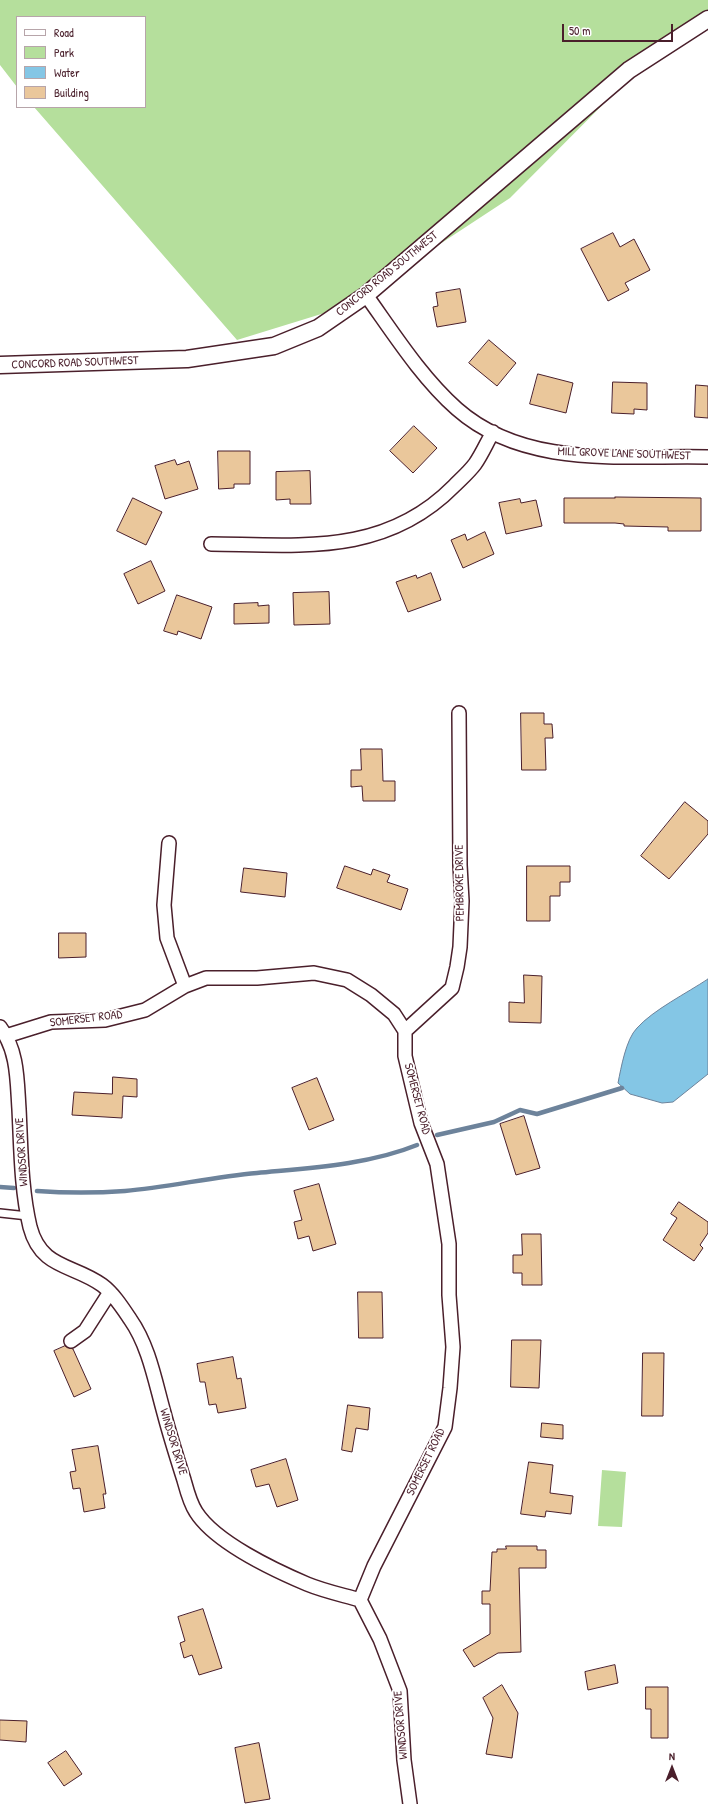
<!DOCTYPE html>
<style>
body{margin:0}
#map{position:relative;width:708px;height:1804px;overflow:hidden;background:#fff;font-family:"Patrick Hand",sans-serif}
canvas{display:block}
.legend{position:absolute;left:16px;top:16px;width:130px;height:92px;box-sizing:border-box;background:#fff;border:1px solid #b7a5aa;margin:0;padding:5px 7px;list-style:none;font-size:12px;color:#4a1f2b}
.legend li{display:flex;align-items:center;gap:8px;height:20px}
.legend b{width:20px;border:1px solid #b7a5aa}
.north{position:absolute;left:652px;top:1748px;width:40px;height:40px;-webkit-text-stroke:3px #fff;paint-order:stroke;rotate:0deg;font-size:11px;font-weight:700;line-height:16px;text-align:center;color:#4a1f2b}
.north::after{content:'';display:block;margin:auto;width:14px;height:18px;background:#4a1f2b;clip-path:polygon(50% 0,100% 100%,50% 72%,0 100%)}
.scale{position:absolute;left:562px;top:24px;width:111px;height:18px;box-sizing:border-box;border:2px solid #4a1f2b;border-top:0;padding-left:5px;font-size:12px;line-height:14px;white-space:nowrap;color:#4a1f2b;-webkit-text-stroke:3px #fff;paint-order:stroke}
</style>
<div id="map">
<canvas width="708" height="1804"></canvas>
<ul class="legend">
<li><b style="height:5px;background:#fff"></b>Road</li>
<li><b style="height:11px;background:#b5df9c"></b>Park</li>
<li><b style="height:11px;background:#84c6e5"></b>Water</li>
<li><b style="height:11px;background:#eac79b"></b>Building</li>
</ul>
<div class="north">N</div>
<div class="scale">50 m</div>
</div>
<script>
const ctx = document.querySelector('canvas').getContext('2d');
ctx.lineJoin = 'round';
function fillPath(path, color) { ctx.fillStyle = color; ctx.fill(path, 'evenodd'); }
function trace(path, color, width, dash) { ctx.strokeStyle = color; ctx.lineWidth = width; ctx.lineCap = dash ? 'butt' : 'round'; ctx.setLineDash(dash || []); ctx.stroke(path); }
function label(font, color, halo, rows, align = 'center') {
  ctx.font = font + ' "Patrick Hand",sans-serif'; ctx.lineWidth = 3.5; ctx.setLineDash([]); ctx.textBaseline = 'middle'; ctx.strokeStyle = halo; ctx.fillStyle = color; for (const [text, x, y, turn = 0] of rows) {
    ctx.save(); ctx.translate(x, y); ctx.rotate((+turn || 0) * Math.PI / 180); ctx.textAlign = isNaN(turn) ? turn : align; if (halo) ctx.strokeText(text, 0, 0); ctx.fillText(text, 0, 0); ctx.restore();
  }
}
fillPath(new Path2D(`
 M 0,0 L 708,0 L 708,10 L 667,40 L 510,198 L 344,307 L 237,340 L 34,107 L 145,107 L 145,17 L 17,17 L 17,87 L 0,65 Z
 M 602,1470 L 626,1472 L 622,1527 L 598,1526 Z`), '#b5df9c');
const water = new Path2D(`
 M 708,979 L 708,1074 L 673,1102 L 662,1103 L 630,1094 L 618,1083 C 621,1068 626,1039 637,1028 C 653,1010 687,993 708,979 Z`);
fillPath(water, '#84c6e5');
trace(water, '#6d839b', 1);
trace(new Path2D(`
 M 437,1135 L 494,1122 L 520,1110 L 537,1114 L 622,1088
 M 0,1187 L 14,1188
 M 37,1191 C 66,1193 96,1193 125,1191 C 169,1187 212,1177 257,1173 C 308,1168 368,1165 417,1145`), '#6d839b', 4.5);
const building = new Path2D(`
 M 613,233 L 620,247 L 634,239 L 650,270 L 625,283 L 629,290 L 608,301 L 581,249 Z
 M 460,289 L 466,322 L 437,327 L 433,307 L 438,306 L 436,293 Z
 M 489,340 L 516,363 L 497,386 L 469,363 Z
 M 538,374 L 573,383 L 566,413 L 530,404 Z
 M 613,382 L 647,383 L 647,410 L 634,409 L 634,414 L 612,413 Z
 M 696,385 L 708,386 L 708,418 L 695,417 Z
 M 414,426 L 437,448 L 413,473 L 390,451 Z
 M 218,451 L 250,451 L 250,484 L 234,484 L 234,488 L 219,489 Z
 M 175,460 L 177,465 L 189,461 L 198,489 L 165,499 L 155,466 Z
 M 310,471 L 311,504 L 290,504 L 290,499 L 276,500 L 276,472 Z
 M 615,497 L 701,498 L 701,531 L 668,531 L 668,527 L 624,526 L 624,524 L 615,523 L 564,523 L 564,498 L 615,498 Z
 M 133,498 L 162,512 L 146,545 L 117,531 Z
 M 520,499 L 521,503 L 536,500 L 542,526 L 506,534 L 499,503 Z
 M 485,532 L 494,554 L 463,568 L 451,540 L 465,534 L 467,540 Z
 M 151,561 L 165,591 L 138,604 L 124,574 Z
 M 431,573 L 441,600 L 408,612 L 396,582 L 416,575 L 417,578 Z
 M 329,592 L 330,624 L 294,625 L 293,593 Z
 M 177,595 L 212,607 L 201,639 L 178,631 L 177,635 L 164,631 Z
 M 258,603 L 258,606 L 269,605 L 269,623 L 234,624 L 234,604 Z
 M 521,713 L 544,713 L 544,724 L 552,724 L 553,738 L 545,738 L 546,770 L 522,770 Z
 M 361,749 L 382,749 L 383,781 L 395,781 L 395,801 L 363,801 L 362,786 L 351,787 L 351,770 L 361,770 Z
 M 685,802 L 708,821 L 708,834 L 669,879 L 641,856 Z
 M 345,866 L 371,875 L 373,869 L 390,875 L 387,882 L 408,889 L 401,910 L 337,888 Z
 M 527,866 L 570,866 L 570,882 L 560,882 L 560,896 L 550,896 L 550,921 L 527,921 Z
 M 244,868 L 287,873 L 285,897 L 241,892 Z
 M 59,933 L 86,933 L 86,957 L 59,958 Z
 M 524,975 L 542,976 L 541,1023 L 509,1022 L 509,1002 L 524,1003 Z
 M 113,1077 L 137,1079 L 137,1097 L 123,1096 L 122,1118 L 72,1115 L 74,1092 L 112,1094 Z
 M 317,1078 L 334,1120 L 309,1130 L 292,1088 Z
 M 524,1116 L 540,1168 L 516,1175 L 500,1124 Z
 M 319,1184 L 336,1244 L 313,1251 L 309,1236 L 298,1239 L 294,1222 L 302,1220 L 294,1191 Z
 M 679,1202 L 708,1222 L 708,1233 L 700,1245 L 703,1248 L 694,1261 L 663,1240 L 677,1218 L 671,1214 Z
 M 522,1234 L 541,1234 L 542,1285 L 522,1285 L 522,1273 L 513,1273 L 513,1255 L 522,1255 Z
 M 358,1292 L 382,1292 L 383,1338 L 359,1338 Z
 M 512,1340 L 541,1340 L 539,1388 L 511,1387 Z
 M 65,1346 L 73,1349 L 91,1389 L 74,1397 L 54,1351 Z
 M 643,1353 L 664,1353 L 663,1416 L 642,1416 Z
 M 233,1357 L 237,1379 L 241,1378 L 246,1408 L 218,1413 L 216,1404 L 209,1405 L 205,1382 L 200,1382 L 197,1364 Z
 M 348,1405 L 370,1408 L 368,1430 L 356,1428 L 352,1452 L 342,1450 Z
 M 542,1423 L 563,1425 L 563,1439 L 541,1437 Z
 M 98,1446 L 106,1494 L 103,1494 L 105,1508 L 84,1512 L 80,1488 L 73,1489 L 70,1472 L 76,1471 L 72,1450 Z
 M 286,1459 L 298,1500 L 277,1507 L 269,1484 L 256,1487 L 251,1470 Z
 M 529,1462 L 553,1465 L 550,1493 L 573,1496 L 571,1514 L 546,1511 L 545,1517 L 521,1514 Z
 M 506,1546 L 537,1546 L 537,1550 L 546,1550 L 546,1568 L 519,1568 L 521,1652 L 498,1653 L 474,1667 L 463,1650 L 490,1634 L 490,1604 L 482,1604 L 482,1591 L 490,1591 L 492,1552 L 497,1552 L 497,1549 L 506,1549 Z
 M 203,1609 L 222,1668 L 199,1675 L 192,1655 L 184,1658 L 180,1643 L 185,1641 L 178,1617 Z
 M 615,1665 L 618,1683 L 588,1690 L 585,1672 Z
 M 502,1685 L 518,1713 L 512,1758 L 486,1754 L 493,1718 L 483,1698 Z
 M 646,1687 L 668,1687 L 668,1738 L 651,1738 L 651,1709 L 646,1709 Z
 M 0,1720 L 27,1721 L 26,1742 L 0,1740 Z
 M 259,1743 L 270,1799 L 245,1803 L 235,1748 Z
 M 66,1751 L 82,1774 L 64,1786 L 48,1763 Z`);
fillPath(building, '#eac79b');
trace(building, '#4a1f2b', 1);
const service = new Path2D(`
 M 0,1213 L 28,1216`);
const minor = new Path2D(`
 M 366,295 C 394,334 421,377 457,409 C 525,469 624,455 708,457
 M 211,544 C 301,545 385,556 454,486 C 461,479 469,472 475,464 C 482,454 487,442 493,432
 M 169,843 L 164,905 L 167,938 L 185,986
 M 0,1027 C 18,1051 17,1080 19,1109 C 21,1148 21,1189 30,1227 C 41,1269 73,1264 102,1285 C 113,1293 122,1307 130,1319 C 149,1346 155,1381 164,1413 C 170,1436 177,1458 184,1480 C 187,1491 190,1503 196,1512 C 215,1542 274,1570 307,1584 C 324,1591 343,1595 360,1600 L 380,1639 L 400,1691 L 404,1760 L 410,1804
 M 405,1031 L 452,988 L 457,967 L 460,947 L 462,901 L 460,865 L 459,713
 M 6,1036 L 51,1022 L 105,1020 L 145,1010 L 185,986 L 206,978 L 257,978 L 314,973 L 347,980 L 371,995 L 394,1014 L 405,1031 L 405,1056 L 421,1123 L 437,1164 L 449,1244 L 449,1295 L 453,1347 L 450,1388 L 445,1427 L 374,1566 L 360,1600
 M 71,1341 L 85,1331 L 110,1292`);
const tertiary = new Path2D(`
 M 0,365 L 187,359 L 274,346 L 318,328 L 366,295 L 629,70 L 708,19`);
trace(service, '#4a1f2b', 10);
trace(minor, '#4a1f2b', 16);
trace(tertiary, '#4a1f2b', 19);
trace(service, '#fff', 7);
trace(minor, '#fff', 13);
trace(tertiary, '#fff', 16);
label('12px', '#4a1f2b', '#fff', [
 ["CONCORD ROAD SOUTHWEST",387,274,-39],
 ["CONCORD ROAD SOUTHWEST",75,363,-2],
 ["MILL GROVE LANE SOUTHWEST",624,454,2],
 ["PEMBROKE DRIVE",460,883,-91],
 ["SOMERSET ROAD",86,1019,-7],
 ["SOMERSET ROAD",417,1099,75],
 ["WINDSOR DRIVE",22,1152,-94],
 ["WINDSOR DRIVE",173,1442,73],
 ["SOMERSET ROAD",426,1462,-64],
 ["WINDSOR DRIVE",401,1725,-95]
]);
</script>
